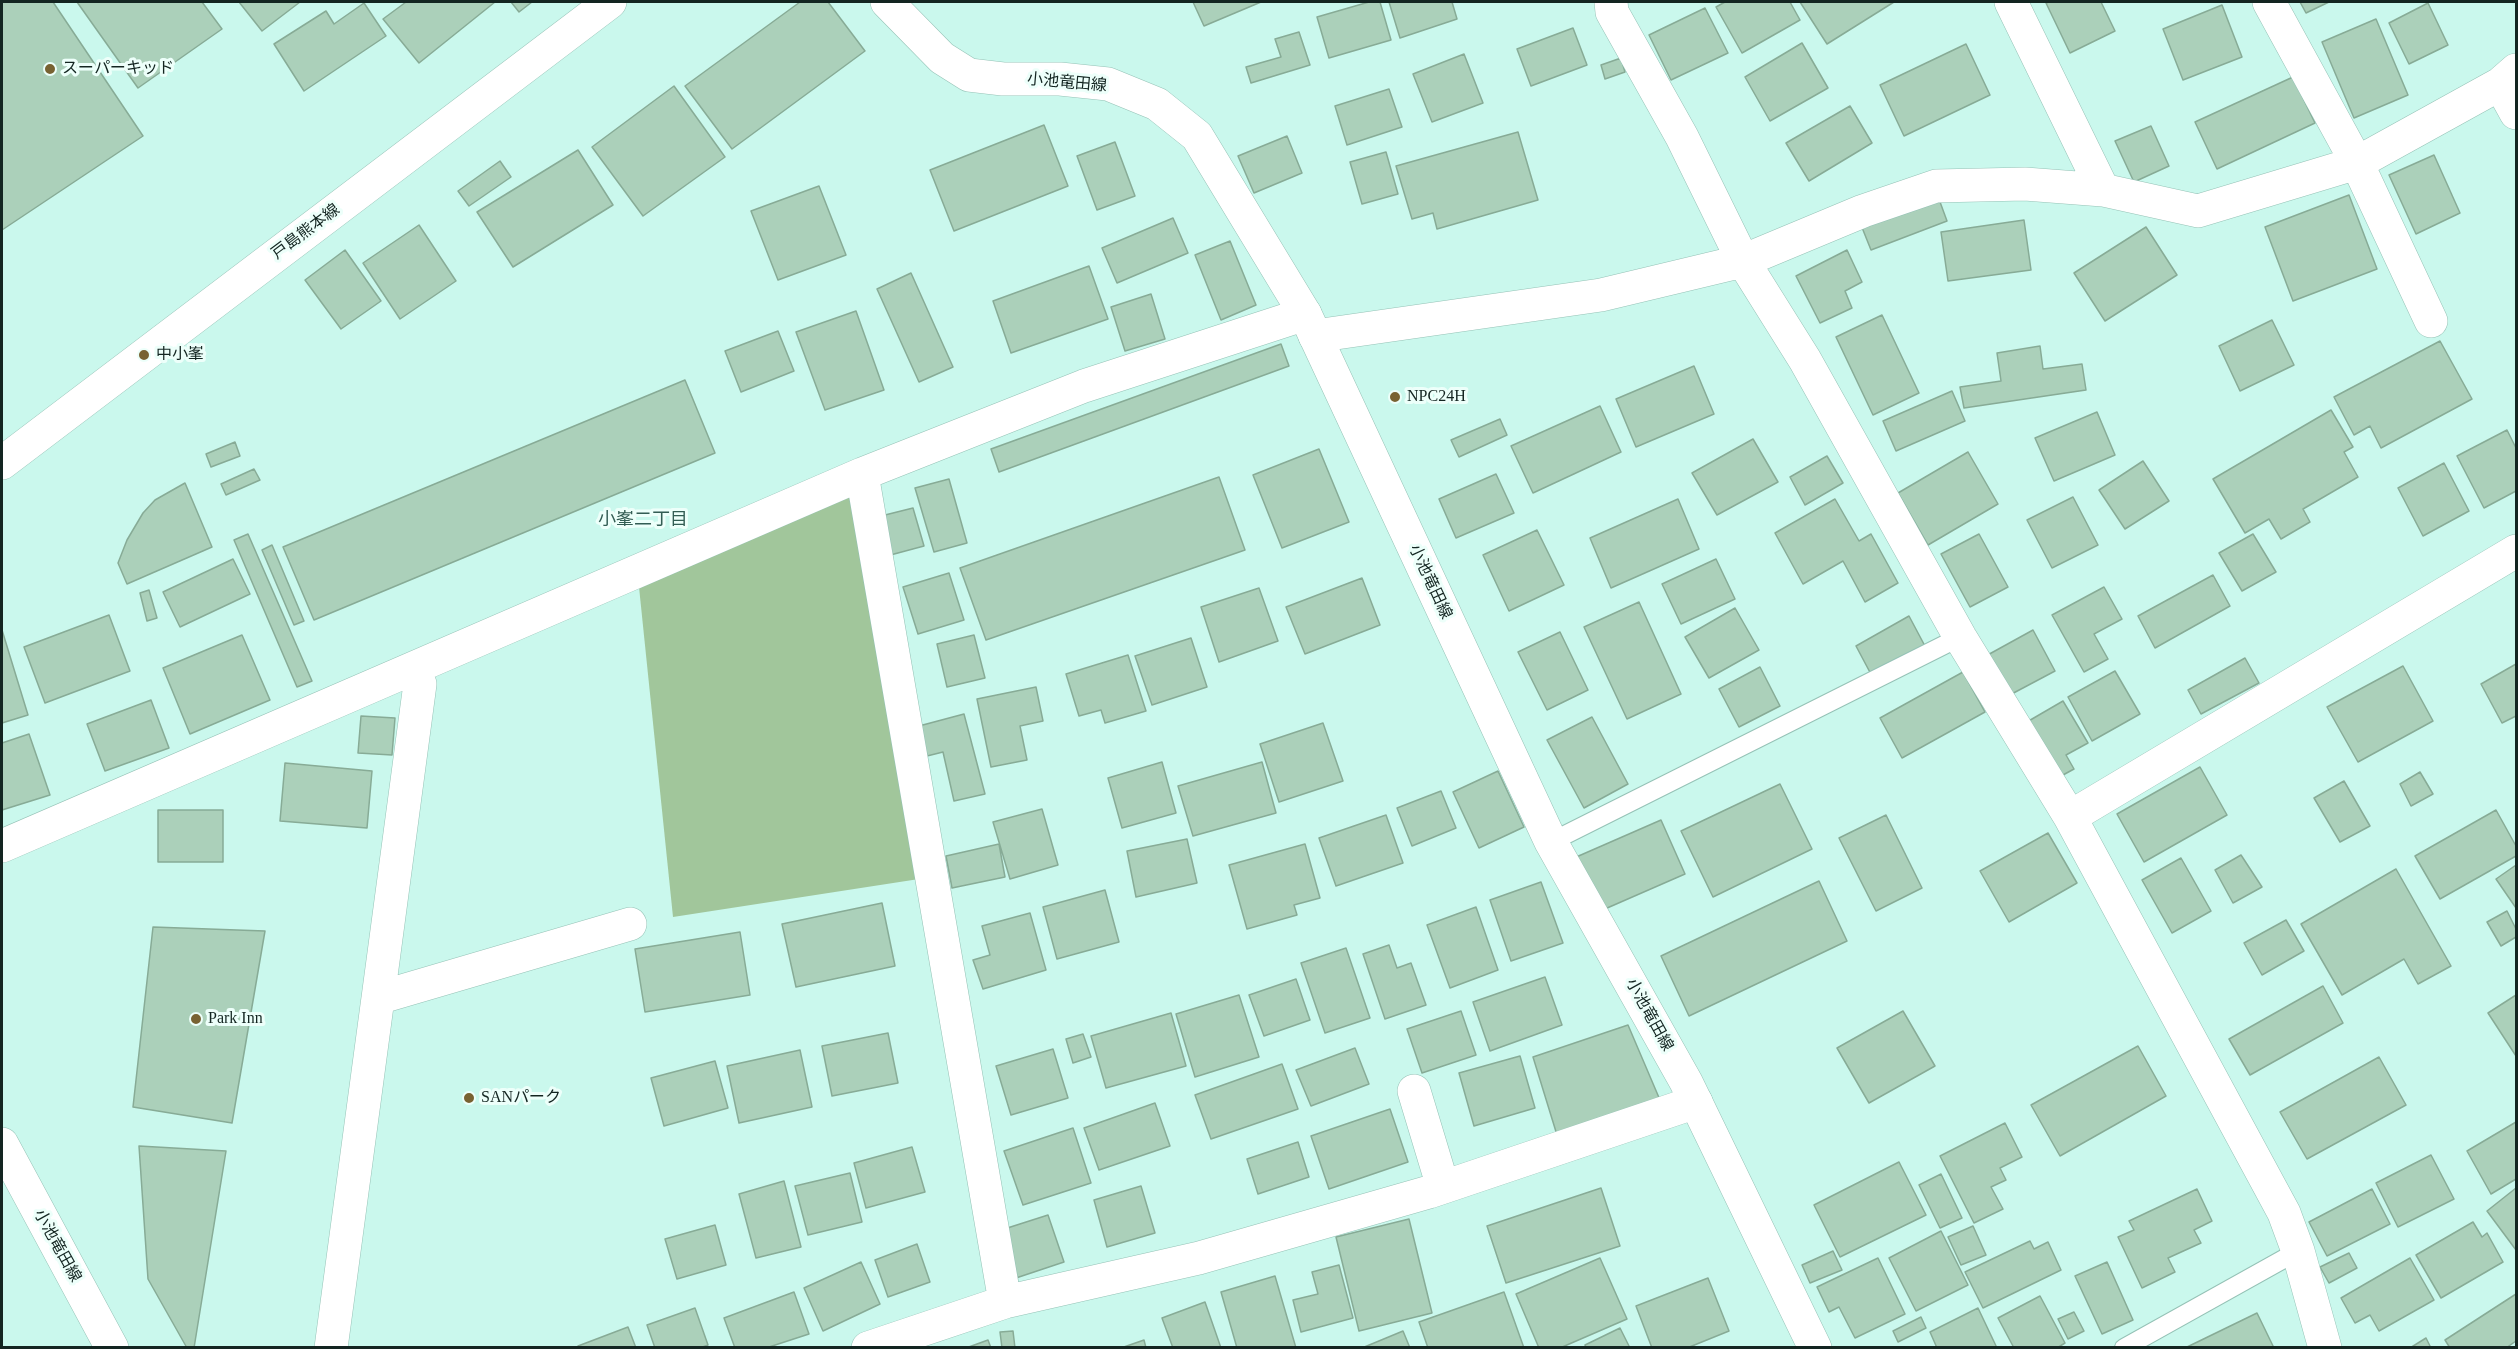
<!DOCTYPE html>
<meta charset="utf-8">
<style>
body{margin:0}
#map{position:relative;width:2518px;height:1349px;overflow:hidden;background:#caf8ed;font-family:"Times New Roman",serif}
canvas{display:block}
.frame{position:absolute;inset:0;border:3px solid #132521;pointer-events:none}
</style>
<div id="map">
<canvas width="2518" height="1349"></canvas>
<div class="frame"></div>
</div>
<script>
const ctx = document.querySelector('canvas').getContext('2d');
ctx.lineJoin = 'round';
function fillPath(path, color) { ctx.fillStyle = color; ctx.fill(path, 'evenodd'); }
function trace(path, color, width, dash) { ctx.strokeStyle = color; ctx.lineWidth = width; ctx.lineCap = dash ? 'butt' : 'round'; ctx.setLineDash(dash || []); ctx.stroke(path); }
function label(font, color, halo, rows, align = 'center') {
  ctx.font = font + ' "Times New Roman","Noto Sans JP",serif'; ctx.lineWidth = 6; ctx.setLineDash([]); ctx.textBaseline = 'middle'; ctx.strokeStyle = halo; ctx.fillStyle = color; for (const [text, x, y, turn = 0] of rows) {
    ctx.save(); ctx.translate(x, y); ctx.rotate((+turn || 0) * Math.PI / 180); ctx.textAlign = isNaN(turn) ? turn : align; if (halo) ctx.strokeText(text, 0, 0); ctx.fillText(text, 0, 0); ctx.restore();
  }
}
fillPath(new Path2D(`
 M 855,490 L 919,879 L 673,917 L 639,587 Z`), '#a1c69b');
const building = new Path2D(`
 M 2,2 L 53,2 L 143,136 L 2,230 Z
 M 77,2 L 202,2 L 222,29 L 138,88 Z
 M 239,2 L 300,2 L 262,31 Z
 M 406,2 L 495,2 L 419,63 L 383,19 Z
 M 511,2 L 532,2 L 519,12 Z
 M 800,2 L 828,2 L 865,51 L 732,149 L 685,86 Z
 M 1193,2 L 1261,2 L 1204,26 Z
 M 1369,2 L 1380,2 L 1391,40 L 1329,58 L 1317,17 Z
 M 1389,2 L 1452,2 L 1457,19 L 1400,38 Z
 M 1725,2 L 1790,2 L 1800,20 L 1742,53 L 1716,7 Z
 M 1800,2 L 1894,2 L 1827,44 Z
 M 2049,2 L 2101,2 L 2115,31 L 2070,53 L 2046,3 Z
 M 2300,2 L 2329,2 L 2306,13 Z
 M 364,3 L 386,36 L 304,91 L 274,44 L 326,11 L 334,24 Z
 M 2428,3 L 2448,45 L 2409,64 L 2389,23 Z
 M 2222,5 L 2242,57 L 2183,80 L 2163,29 Z
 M 1705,8 L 1728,53 L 1671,80 L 1649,35 Z
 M 2376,19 L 2408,95 L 2354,118 L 2322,42 Z
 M 1573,28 L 1587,65 L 1531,86 L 1517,49 Z
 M 1299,32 L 1310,65 L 1251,83 L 1246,67 L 1281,57 L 1275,39 Z
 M 1802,43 L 1828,88 L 1770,121 L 1745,77 Z
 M 1966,44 L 1990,95 L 1904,136 L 1880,85 Z
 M 1464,54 L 1483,103 L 1432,122 L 1413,74 Z
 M 1621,58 L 1625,72 L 1605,79 L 1601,65 Z
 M 2293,77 L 2315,123 L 2217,169 L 2195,122 Z
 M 674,86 L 725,157 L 643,216 L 592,147 Z
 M 1389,89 L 1402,127 L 1347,145 L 1335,106 Z
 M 1850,106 L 1872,143 L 1809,181 L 1786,143 Z
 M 1044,125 L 1068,186 L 954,231 L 930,170 Z
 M 2151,126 L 2169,166 L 2134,182 L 2115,141 Z
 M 1518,132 L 1538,200 L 1437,229 L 1433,213 L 1412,219 L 1396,166 Z
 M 1287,136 L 1302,173 L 1254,193 L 1238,156 Z
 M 1115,142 L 1135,196 L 1097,210 L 1077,156 Z
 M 578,150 L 613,205 L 513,267 L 477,212 Z
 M 1386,152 L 1398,194 L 1362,204 L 1350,162 Z
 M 2434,155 L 2460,213 L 2416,234 L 2389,175 Z
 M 500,161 L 511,177 L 469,206 L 458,191 Z
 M 819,186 L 846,255 L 778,280 L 751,211 Z
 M 1936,191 L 1947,221 L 1871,250 L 1859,220 Z
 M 2349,195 L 2377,269 L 2293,301 L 2265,227 Z
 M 1173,218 L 1188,253 L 1117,283 L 1102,248 Z
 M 2024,220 L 2031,270 L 1948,281 L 1941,232 Z
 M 419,225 L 456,281 L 400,319 L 363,263 Z
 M 2146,227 L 2177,275 L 2105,321 L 2074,273 Z
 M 1230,241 L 1256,305 L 1221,320 L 1195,255 Z
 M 345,250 L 381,301 L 341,329 L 305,280 Z
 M 1847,250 L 1862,282 L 1845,291 L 1852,308 L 1820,323 L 1796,276 Z
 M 1089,266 L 1108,319 L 1011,353 L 993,301 Z
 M 911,273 L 953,367 L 919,382 L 877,289 Z
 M 1151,294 L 1165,339 L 1125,351 L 1111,307 Z
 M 856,311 L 884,390 L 825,410 L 796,332 Z
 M 1882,315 L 1919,393 L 1873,415 L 1836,337 Z
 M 2272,320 L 2294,365 L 2240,391 L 2219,346 Z
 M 778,331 L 794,371 L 741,392 L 725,351 Z
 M 2440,341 L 2472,399 L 2381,448 L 2370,426 L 2354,435 L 2334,397 Z
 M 1281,344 L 1289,366 L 999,472 L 991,449 Z
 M 2040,346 L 2043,369 L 2082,364 L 2086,390 L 1964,408 L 1960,387 L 2001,381 L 1997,353 Z
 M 1694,366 L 1714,414 L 1636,447 L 1616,399 Z
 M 685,380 L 715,453 L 314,620 L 283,547 Z
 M 1952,391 L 1965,421 L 1896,451 L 1883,421 Z
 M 1600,406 L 1621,452 L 1533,493 L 1511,446 Z
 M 2331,410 L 2353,447 L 2344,452 L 2358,477 L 2303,509 L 2310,522 L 2281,539 L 2269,519 L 2245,533 L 2213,479 Z
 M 2097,412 L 2115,455 L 2054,481 L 2035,438 Z
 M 1500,419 L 1507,435 L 1459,457 L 1451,440 Z
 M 2507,430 L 2516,448 L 2516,491 L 2484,508 L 2457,456 Z
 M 1753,439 L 1778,482 L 1717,515 L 1692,473 Z
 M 235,442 L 240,456 L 211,467 L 206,454 Z
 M 1319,449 L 1349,522 L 1282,548 L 1253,475 Z
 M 1968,452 L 1998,504 L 1928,545 L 1898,493 Z
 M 1827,456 L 1843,483 L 1805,505 L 1790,477 Z
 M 2143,461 L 2169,501 L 2125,529 L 2099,490 Z
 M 2444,463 L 2469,511 L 2423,536 L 2398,488 Z
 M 254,469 L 260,480 L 226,495 L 221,484 Z
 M 1496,474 L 1514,513 L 1456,538 L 1439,499 Z
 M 1219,477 L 1245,550 L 986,640 L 960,568 Z
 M 949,479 L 967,543 L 934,552 L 915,488 Z
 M 185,483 L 212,547 L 127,584 L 118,563 L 127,540 L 143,513 L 155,500 Z
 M 2073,497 L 2098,545 L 2052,568 L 2027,520 Z
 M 1678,499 L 1699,549 L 1611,588 L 1590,538 Z
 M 1835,499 L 1859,541 L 1871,534 L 1898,583 L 1865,602 L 1843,561 L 1803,584 L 1775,533 Z
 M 913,508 L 924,546 L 883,557 L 873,518 Z
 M 1537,530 L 1564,585 L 1509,611 L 1483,555 Z
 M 248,534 L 312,681 L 297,687 L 234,540 Z
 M 1979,534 L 2008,587 L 1970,607 L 1941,554 Z
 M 2253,534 L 2276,572 L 2242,591 L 2219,553 Z
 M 272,545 L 304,621 L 294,625 L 262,550 Z
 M 233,559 L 250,594 L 180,627 L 163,592 Z
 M 1716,559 L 1735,599 L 1681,624 L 1662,584 Z
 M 949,573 L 964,620 L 918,634 L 903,587 Z
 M 2213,575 L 2230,606 L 2155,648 L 2138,616 Z
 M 1362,578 L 1380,625 L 1305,654 L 1286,607 Z
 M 2104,587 L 2122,619 L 2094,634 L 2108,659 L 2084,672 L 2052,615 Z
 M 1259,588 L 1278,641 L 1219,662 L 1201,607 Z
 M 149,590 L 157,618 L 147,621 L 140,593 Z
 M 1639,602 L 1681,694 L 1627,719 L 1584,627 Z
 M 1735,608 L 1759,650 L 1709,678 L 1685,637 Z
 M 109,615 L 130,671 L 45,703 L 24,647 Z
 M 1909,616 L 1926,648 L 1873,678 L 1856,646 Z
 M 2,630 L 28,715 L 2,723 Z
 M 2033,630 L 2055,671 L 2006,697 L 1984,657 Z
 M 1560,632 L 1588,690 L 1547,710 L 1518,652 Z
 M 242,635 L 270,700 L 190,734 L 163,668 Z
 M 974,635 L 985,678 L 947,687 L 937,644 Z
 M 1191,638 L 1207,687 L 1152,705 L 1135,656 Z
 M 1128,655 L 1146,711 L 1105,723 L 1101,710 L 1079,716 L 1066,674 Z
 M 2245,658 L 2259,683 L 2201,714 L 2188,690 Z
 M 2516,664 L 2516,716 L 2502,723 L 2481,684 Z
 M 2403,666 L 2433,721 L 2358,762 L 2327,707 Z
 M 1760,667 L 1780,706 L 1739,727 L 1719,689 Z
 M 2115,671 L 2140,714 L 2092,741 L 2068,697 Z
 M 1963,672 L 1985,712 L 1902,758 L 1880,718 Z
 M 1036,687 L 1043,721 L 1020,726 L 1027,760 L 991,767 L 977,699 Z
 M 151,700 L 169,748 L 105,771 L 87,724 Z
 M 2063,701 L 2088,743 L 2066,755 L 2074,769 L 2052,781 L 2020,726 Z
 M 964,714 L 985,794 L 954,801 L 943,752 L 927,756 L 919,726 Z
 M 361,716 L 395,718 L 392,755 L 358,753 Z
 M 1592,717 L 1628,784 L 1584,808 L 1547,740 Z
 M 1323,723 L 1343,781 L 1279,802 L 1260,744 Z
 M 29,734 L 50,795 L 2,810 L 2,743 Z
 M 1162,762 L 1176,813 L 1122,828 L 1108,778 Z
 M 1262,762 L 1276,813 L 1193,836 L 1178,786 Z
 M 285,763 L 372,771 L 367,828 L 280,821 Z
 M 2200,767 L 2227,815 L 2144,862 L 2117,814 Z
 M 1498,771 L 1524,827 L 1479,848 L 1453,792 Z
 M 2420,772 L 2433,794 L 2411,806 L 2400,784 Z
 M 2344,781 L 2370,826 L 2340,842 L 2314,798 Z
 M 1780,784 L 1812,849 L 1713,897 L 1681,831 Z
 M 1441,791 L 1456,828 L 1412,846 L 1397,808 Z
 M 1042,809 L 1058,865 L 1010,879 L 993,822 Z
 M 158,810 L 223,810 L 223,862 L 158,862 Z
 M 2496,810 L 2516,846 L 2516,856 L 2440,899 L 2415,856 Z
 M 1386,815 L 1403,863 L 1336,886 L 1319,838 Z
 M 1886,815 L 1922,888 L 1876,911 L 1839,838 Z
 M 1661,820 L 1685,874 L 1598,912 L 1574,858 Z
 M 2048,833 L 2077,883 L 2009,922 L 1980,871 Z
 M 1187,839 L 1197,883 L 1136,897 L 1127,851 Z
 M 999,844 L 1005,877 L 952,888 L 946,856 Z
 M 1305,844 L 1320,898 L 1294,905 L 1297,915 L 1247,929 L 1229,865 Z
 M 2241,855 L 2262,887 L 2233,903 L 2215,870 Z
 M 2181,858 L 2211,911 L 2172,933 L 2142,880 Z
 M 2516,865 L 2516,908 L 2496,879 Z
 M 2396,869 L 2451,966 L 2418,984 L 2404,959 L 2342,995 L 2301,924 Z
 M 1819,881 L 1847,941 L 1689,1016 L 1661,956 Z
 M 1541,882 L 1563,943 L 1511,961 L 1490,900 Z
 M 1105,890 L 1119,942 L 1057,959 L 1043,907 Z
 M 882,903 L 895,966 L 796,987 L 782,924 Z
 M 1476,907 L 1498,970 L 1450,988 L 1427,925 Z
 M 2507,911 L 2516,929 L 2516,937 L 2501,946 L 2487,922 Z
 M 1030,913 L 1046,970 L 983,989 L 973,960 L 990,955 L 982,926 Z
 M 2286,920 L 2304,951 L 2262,975 L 2244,943 Z
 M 153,927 L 265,931 L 232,1123 L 133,1107 Z
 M 740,932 L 750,995 L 645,1012 L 635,949 Z
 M 1389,945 L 1397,968 L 1411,963 L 1426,1005 L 1385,1019 L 1363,954 Z
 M 1346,948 L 1370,1018 L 1325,1033 L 1301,963 Z
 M 1545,977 L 1562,1025 L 1490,1051 L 1473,1002 Z
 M 1296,979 L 1310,1020 L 1264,1036 L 1249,995 Z
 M 2323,986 L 2343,1023 L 2250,1075 L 2229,1039 Z
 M 1239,995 L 1259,1057 L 1195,1077 L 1176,1014 Z
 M 2516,995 L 2516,1056 L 2488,1013 Z
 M 1461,1011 L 1476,1055 L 1422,1073 L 1407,1029 Z
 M 1903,1011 L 1935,1066 L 1869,1103 L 1837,1048 Z
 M 1171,1013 L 1186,1066 L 1106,1088 L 1091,1036 Z
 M 1628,1025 L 1660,1100 L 1557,1135 L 1533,1057 Z
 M 888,1033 L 898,1083 L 832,1096 L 822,1046 Z
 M 1083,1034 L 1091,1057 L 1073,1063 L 1066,1039 Z
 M 2138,1046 L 2166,1096 L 2060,1156 L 2031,1105 Z
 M 1355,1048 L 1369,1084 L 1311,1106 L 1296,1070 Z
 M 1053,1049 L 1068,1098 L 1011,1115 L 996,1066 Z
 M 800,1050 L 812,1107 L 739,1123 L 727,1066 Z
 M 1520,1056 L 1535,1108 L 1474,1126 L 1459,1073 Z
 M 2379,1057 L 2406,1105 L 2307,1159 L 2280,1112 Z
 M 715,1061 L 728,1108 L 664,1126 L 651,1078 Z
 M 1282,1064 L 1298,1109 L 1211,1139 L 1195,1095 Z
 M 1155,1103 L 1170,1146 L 1099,1170 L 1084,1128 Z
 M 1390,1109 L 1408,1162 L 1329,1189 L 1311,1136 Z
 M 2516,1122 L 2516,1179 L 2491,1194 L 2467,1151 Z
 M 2005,1123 L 2022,1157 L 2000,1168 L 2006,1180 L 1991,1187 L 2003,1209 L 1974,1223 L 1940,1156 Z
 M 1073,1128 L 1091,1183 L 1023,1205 L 1004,1151 Z
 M 1298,1142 L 1309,1177 L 1258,1194 L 1247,1159 Z
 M 139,1146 L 226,1151 L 194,1348 L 187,1348 L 148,1279 Z
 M 912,1147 L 925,1192 L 866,1208 L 854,1163 Z
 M 2431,1155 L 2454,1199 L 2398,1227 L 2376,1183 Z
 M 1899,1162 L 1926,1215 L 1840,1257 L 1814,1205 Z
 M 850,1173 L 862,1222 L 808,1235 L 795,1186 Z
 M 1941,1174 L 1962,1218 L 1940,1228 L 1919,1185 Z
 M 784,1181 L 801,1247 L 756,1258 L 739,1194 Z
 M 1141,1186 L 1155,1233 L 1107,1247 L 1094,1200 Z
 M 1601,1188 L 1620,1246 L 1506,1283 L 1487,1226 Z
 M 2516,1188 L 2516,1250 L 2487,1211 Z
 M 2197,1189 L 2212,1221 L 2194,1230 L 2201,1243 L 2168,1258 L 2175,1272 L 2142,1288 L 2118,1237 L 2134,1230 L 2129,1221 Z
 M 2372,1189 L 2390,1224 L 2327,1256 L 2309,1222 Z
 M 1048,1215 L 1064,1262 L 1013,1279 L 998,1231 Z
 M 1409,1219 L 1432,1313 L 1359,1331 L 1336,1237 Z
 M 2473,1222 L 2482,1237 L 2487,1233 L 2503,1262 L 2441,1298 L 2416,1255 Z
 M 715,1225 L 726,1265 L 677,1279 L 665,1239 Z
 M 1973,1226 L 1986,1255 L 1961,1265 L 1948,1237 Z
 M 1941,1231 L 1968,1285 L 1916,1311 L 1889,1258 Z
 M 2030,1241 L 2034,1249 L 2048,1242 L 2061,1270 L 1983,1308 L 1965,1272 Z
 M 917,1244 L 930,1282 L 888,1297 L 875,1260 Z
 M 1833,1251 L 1842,1270 L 1810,1283 L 1802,1265 Z
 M 2349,1253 L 2357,1268 L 2329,1283 L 2320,1267 Z
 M 1600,1258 L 1627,1319 L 1560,1348 L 1539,1348 L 1516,1294 Z
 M 1878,1258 L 1905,1314 L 1855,1338 L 1839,1307 L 1829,1312 L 1817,1287 Z
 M 2410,1258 L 2434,1300 L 2379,1331 L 2370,1315 L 2355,1323 L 2341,1298 Z
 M 861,1262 L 880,1304 L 823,1331 L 804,1288 Z
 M 2107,1262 L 2133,1320 L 2102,1334 L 2075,1276 Z
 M 1339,1265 L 1353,1318 L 1301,1332 L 1293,1300 L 1318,1294 L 1312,1272 Z
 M 1275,1276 L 1296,1348 L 1237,1348 L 1221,1292 Z
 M 1708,1278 L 1729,1331 L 1687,1348 L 1652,1348 L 1636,1306 Z
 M 794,1292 L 809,1334 L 766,1348 L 735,1348 L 724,1318 Z
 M 1504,1292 L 1524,1348 L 1428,1348 L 1419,1322 Z
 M 2516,1294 L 2516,1341 L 2506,1348 L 2450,1348 L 2445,1340 Z
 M 2040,1296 L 2065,1343 L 2057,1348 L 2014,1348 L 1998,1318 Z
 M 1205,1302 L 1221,1348 L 1173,1348 L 1162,1318 Z
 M 695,1308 L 708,1345 L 700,1348 L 655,1348 L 647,1325 Z
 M 1978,1308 L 1997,1348 L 1937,1348 L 1930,1332 Z
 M 2074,1312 L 2084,1331 L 2068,1339 L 2058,1319 Z
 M 2257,1313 L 2274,1348 L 2185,1348 Z
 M 1921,1317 L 1926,1328 L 1898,1342 L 1893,1331 Z
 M 628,1327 L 636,1348 L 578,1348 L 578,1346 Z
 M 1620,1328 L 1630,1348 L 1586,1348 L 1585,1345 Z
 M 1013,1331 L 1015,1348 L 1002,1348 L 1000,1332 Z
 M 1403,1331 L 1410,1348 L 1362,1348 Z
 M 2426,1338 L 2431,1348 L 2410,1348 Z
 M 988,1340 L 991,1348 L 966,1348 Z
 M 1144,1340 L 1146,1348 L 1121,1348 Z`);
fillPath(building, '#abd0ba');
trace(building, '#87ab96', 1.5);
const lane = new Path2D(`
 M 1551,842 L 1960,637
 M 2124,1348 L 2298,1251`);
const street = new Path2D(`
 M 1611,2 L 1612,12 L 1682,137 L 1743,261 L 1805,360 L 1960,637 L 2070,817 L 2516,551
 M 2011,2 L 2103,190
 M 2269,2 L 2357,163 L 2431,321
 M 2500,84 L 2516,113
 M 1315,336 L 1601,295 L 1743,261 L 1863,211 L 1936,186 L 2025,184 L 2103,190 L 2198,211 L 2357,163 L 2500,84 L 2516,70
 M 862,474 L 1005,1302 L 868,1348
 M 2070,817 L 2284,1213 L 2298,1251 L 2325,1348
 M 2,846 L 862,474 L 1084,386 L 1305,314
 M 378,998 L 420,684
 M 1414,1091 L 1443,1187
 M 1005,1302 L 1199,1258 L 1429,1192 L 1696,1102
 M 331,1348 L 378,998 L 630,924`);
const secondary = new Path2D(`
 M 887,2 L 942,58 L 969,75 L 1003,79 L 1060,79 L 1108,84 L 1157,104 L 1197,136 L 1305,314 L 1551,842 L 1686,1082 L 1815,1348
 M 2,463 L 610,2
 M 2,1144 L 112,1348`);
trace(lane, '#95c2b6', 20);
trace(street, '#95c2b6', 34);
trace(secondary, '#95c2b6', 34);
trace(lane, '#fff', 18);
trace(street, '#fff', 33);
trace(secondary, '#fff', 33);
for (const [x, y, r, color] of [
 [50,69,6,"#786232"],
 [144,355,6,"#786232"],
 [1395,397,6,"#786232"],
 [196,1019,6,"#786232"],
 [469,1098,6,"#786232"]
]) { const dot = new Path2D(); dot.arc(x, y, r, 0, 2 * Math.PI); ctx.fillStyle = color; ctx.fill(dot); trace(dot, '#edfffa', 2); }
label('16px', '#132521', '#edfffa', [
 ["スーパーキッド",62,69],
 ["中小峯",156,355],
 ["NPC24H",1407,397],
 ["Park Inn",208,1019],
 ["SANパーク",481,1098]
], 'left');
label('16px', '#132521', '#edfffa', [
 ["小池竜田線",1067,83,5],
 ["戸島熊本線",306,232,-37],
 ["小池竜田線",1430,582,65],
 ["小池竜田線",1649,1015,61],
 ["小池竜田線",57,1246,61]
]);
label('18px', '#335d54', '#edfffa', [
 ["小峯二丁目",643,520]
]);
</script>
